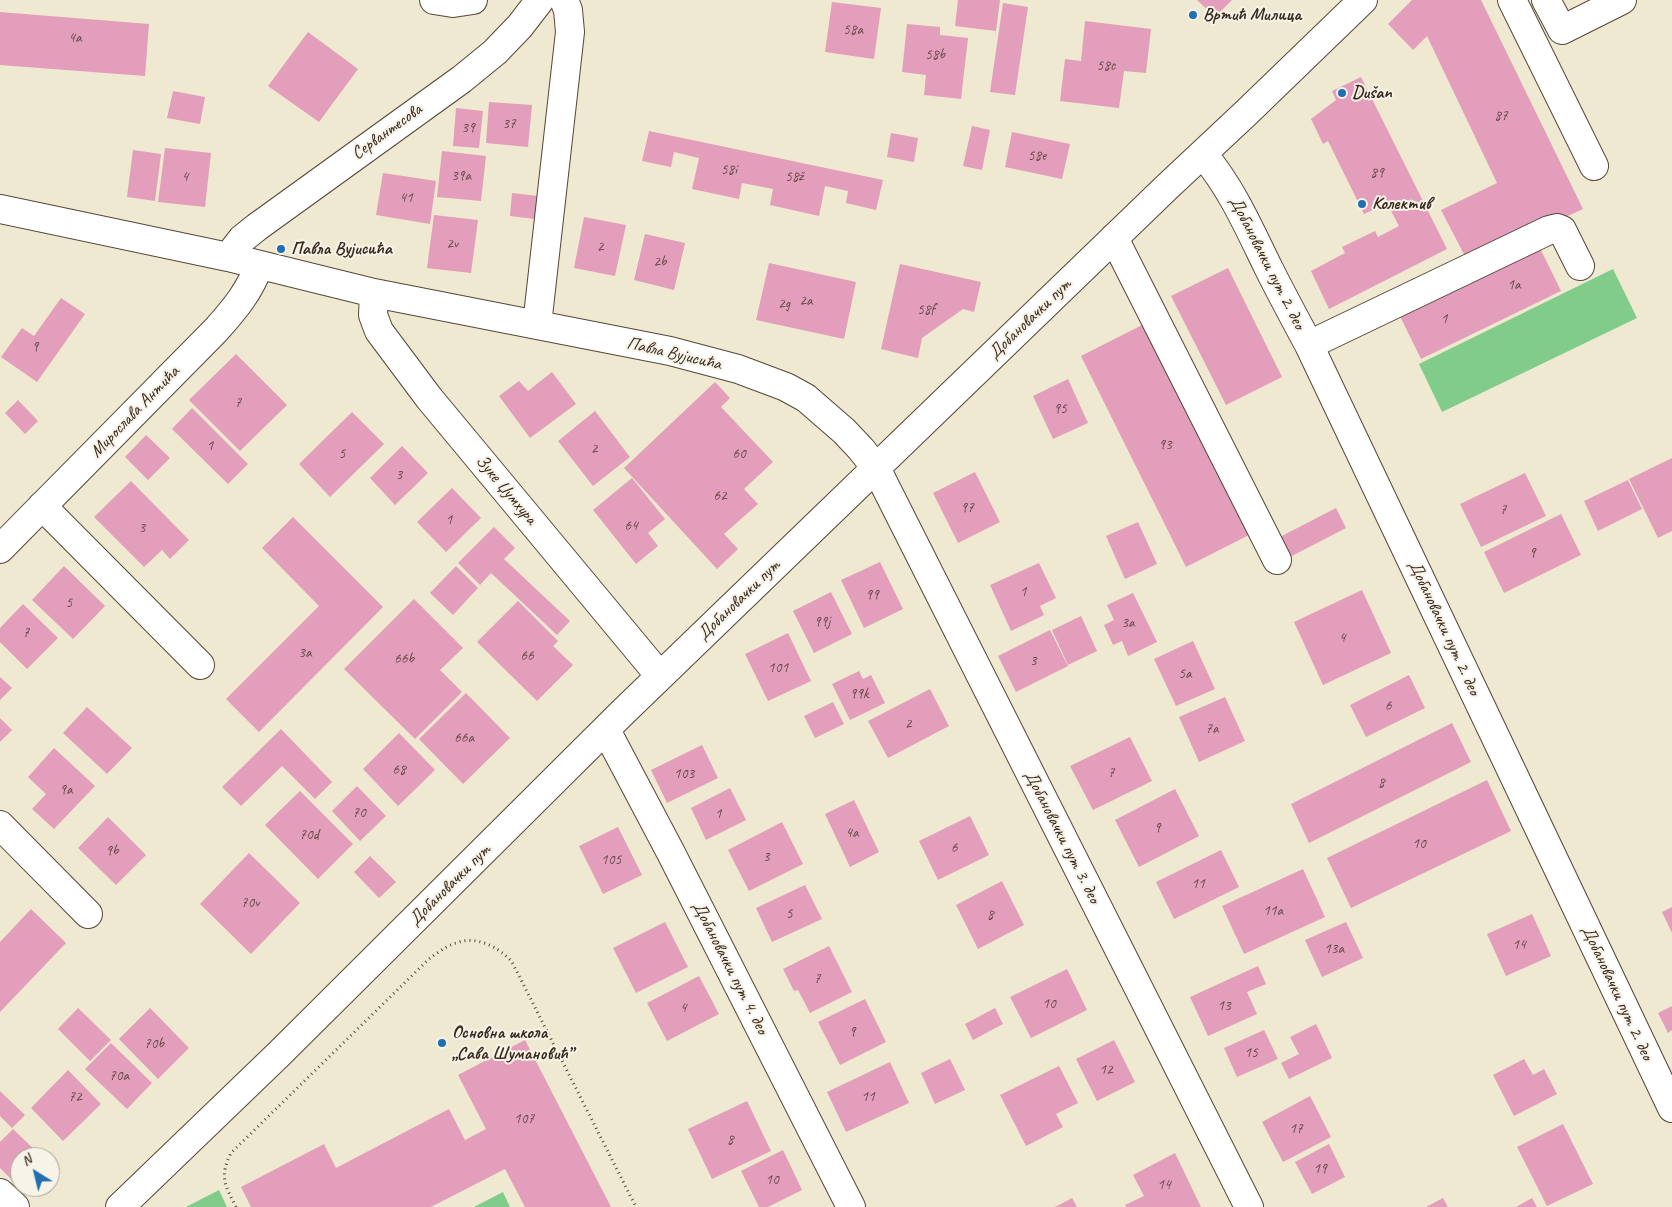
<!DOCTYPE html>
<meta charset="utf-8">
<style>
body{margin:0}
#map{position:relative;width:1672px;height:1207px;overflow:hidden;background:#eee9d0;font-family:Caveat,sans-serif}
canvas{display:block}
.north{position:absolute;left:10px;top:1147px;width:50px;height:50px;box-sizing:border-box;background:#f7f3e8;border:1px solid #aca397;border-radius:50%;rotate:324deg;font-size:14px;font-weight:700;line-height:20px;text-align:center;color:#3b2a1e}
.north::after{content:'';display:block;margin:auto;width:18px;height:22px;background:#1f6fb2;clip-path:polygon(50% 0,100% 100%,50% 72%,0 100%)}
</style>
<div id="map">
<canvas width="1672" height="1207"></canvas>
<div class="north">N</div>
</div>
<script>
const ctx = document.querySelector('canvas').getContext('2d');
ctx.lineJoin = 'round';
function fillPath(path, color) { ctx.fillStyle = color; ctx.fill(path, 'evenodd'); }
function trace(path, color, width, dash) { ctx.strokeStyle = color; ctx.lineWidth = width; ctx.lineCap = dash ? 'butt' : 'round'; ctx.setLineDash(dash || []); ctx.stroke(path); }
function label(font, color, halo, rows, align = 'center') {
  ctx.font = font + ' Caveat,sans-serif'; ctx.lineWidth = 4; ctx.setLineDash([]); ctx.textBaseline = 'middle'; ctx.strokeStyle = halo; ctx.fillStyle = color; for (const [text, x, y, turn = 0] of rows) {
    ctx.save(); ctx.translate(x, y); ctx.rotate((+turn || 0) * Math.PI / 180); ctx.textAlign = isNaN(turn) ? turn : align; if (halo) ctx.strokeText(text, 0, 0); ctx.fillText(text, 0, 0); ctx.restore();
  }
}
fillPath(new Path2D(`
 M 1613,269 L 1637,318 L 1442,412 L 1419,364 Z
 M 219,1190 L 227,1207 L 186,1207 Z
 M 503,1192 L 510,1207 L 474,1207 Z`), '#81cc8a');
fillPath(new Path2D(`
 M 958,0 L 1000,0 L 996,31 L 955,26 Z
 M 1197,0 L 1232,0 L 1215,17 Z
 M 1412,0 L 1481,0 L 1583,209 L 1468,262 L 1441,210 L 1497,183 L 1427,36 L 1413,50 L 1388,24 Z
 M 832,2 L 881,8 L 874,59 L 825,52 Z
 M 1003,3 L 1028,7 L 1015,95 L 990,92 Z
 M 0,12 L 149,24 L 145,76 L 0,65 Z
 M 1085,21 L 1151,29 L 1146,73 L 1124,71 L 1119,108 L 1060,101 L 1065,59 L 1081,61 Z
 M 907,24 L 940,27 L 940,35 L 968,38 L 961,99 L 924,95 L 926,75 L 902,72 Z
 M 308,32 L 358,69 L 319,122 L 268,86 Z
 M 1361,77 L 1447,249 L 1329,309 L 1311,271 L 1345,253 L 1342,247 L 1375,231 L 1378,237 L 1399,226 L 1387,203 L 1364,214 L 1328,141 L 1323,144 L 1311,119 L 1336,100 L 1332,91 Z
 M 173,91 L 205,97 L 200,124 L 167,118 Z
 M 489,102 L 532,105 L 528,147 L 486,143 Z
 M 456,108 L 483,111 L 479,148 L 453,146 Z
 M 972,126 L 990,130 L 982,170 L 963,166 Z
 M 649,131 L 883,180 L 876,210 L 846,203 L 848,191 L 825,186 L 819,216 L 770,205 L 773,189 L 742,183 L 739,199 L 692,189 L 699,158 L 674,152 L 671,167 L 642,161 Z
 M 1012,132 L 1070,144 L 1062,179 L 1005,167 Z
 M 891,133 L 918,138 L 914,162 L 887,157 Z
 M 165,148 L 211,153 L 205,207 L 158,202 Z
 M 133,150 L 161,154 L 155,201 L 127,197 Z
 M 442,151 L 486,156 L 481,201 L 437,197 Z
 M 383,173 L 436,181 L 430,224 L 376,215 Z
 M 512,193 L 538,196 L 535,219 L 510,216 Z
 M 434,215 L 478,220 L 471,273 L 427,268 Z
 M 584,217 L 626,225 L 615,276 L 574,268 Z
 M 645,234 L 685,243 L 674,290 L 634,280 Z
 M 1538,244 L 1561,291 L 1421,359 L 1398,312 Z
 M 769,263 L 856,282 L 844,339 L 756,320 Z
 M 900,264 L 981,282 L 974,312 L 963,309 L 922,338 L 918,358 L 881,349 Z
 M 1228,268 L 1282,377 L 1226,405 L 1171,296 Z
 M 61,298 L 85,314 L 37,382 L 1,357 L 22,328 L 34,336 Z
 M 1144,324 L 1249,535 L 1186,567 L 1081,356 Z
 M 236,354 L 287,405 L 240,451 L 189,400 Z
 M 552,372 L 576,404 L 530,438 L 499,396 L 519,381 L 528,391 Z
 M 1068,379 L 1088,423 L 1053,439 L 1033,396 Z
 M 715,382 L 730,398 L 721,407 L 773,462 L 744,489 L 758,504 L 724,534 L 738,549 L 717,569 L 624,468 Z
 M 18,400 L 38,421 L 25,434 L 5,413 Z
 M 192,408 L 248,464 L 228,484 L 172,429 Z
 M 595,411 L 630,457 L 593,486 L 558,441 Z
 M 352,412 L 384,444 L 330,497 L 299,464 Z
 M 146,435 L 170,458 L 148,480 L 125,457 Z
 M 402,446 L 428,473 L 395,505 L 370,478 Z
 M 1672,458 L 1672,531 L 1658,538 L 1629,479 Z
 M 975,472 L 1000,522 L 958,543 L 933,493 Z
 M 1525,473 L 1546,516 L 1481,547 L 1460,504 Z
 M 632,478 L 665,519 L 648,533 L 658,546 L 636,564 L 593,510 Z
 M 1628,480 L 1642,509 L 1598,531 L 1584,501 Z
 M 131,481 L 189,540 L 170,559 L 162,550 L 144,567 L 94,517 Z
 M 452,488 L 481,518 L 446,552 L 417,522 Z
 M 1336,508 L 1346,528 L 1286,559 L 1276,539 Z
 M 1561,514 L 1581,555 L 1504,593 L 1484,552 Z
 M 293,517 L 383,607 L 259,732 L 226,699 L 319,606 L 262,548 Z
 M 1138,522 L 1157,564 L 1125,579 L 1106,536 Z
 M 494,527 L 515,548 L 504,559 L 570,621 L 557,635 L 491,573 L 480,585 L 458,563 Z
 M 880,562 L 903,609 L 864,628 L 841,580 Z
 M 1039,563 L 1056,598 L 1040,606 L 1044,615 L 1011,631 L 990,585 Z
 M 64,566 L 105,606 L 73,639 L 32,600 Z
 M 456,566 L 478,588 L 453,615 L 430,593 Z
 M 1362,590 L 1391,653 L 1323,685 L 1294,622 Z
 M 831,592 L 852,634 L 814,653 L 793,611 Z
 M 1133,593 L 1157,642 L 1128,656 L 1122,641 L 1113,645 L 1104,625 L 1114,620 L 1107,605 Z
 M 414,599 L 463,648 L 440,670 L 462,692 L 415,739 L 344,669 Z
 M 518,601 L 558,641 L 553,646 L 573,665 L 537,701 L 477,642 Z
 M 23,604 L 58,638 L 27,669 L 0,642 L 0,628 Z
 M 1081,616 L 1097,651 L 1068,665 L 1052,630 Z
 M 1050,630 L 1068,666 L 1016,692 L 998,656 Z
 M 788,633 L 811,681 L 768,701 L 745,654 Z
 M 1193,641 L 1215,689 L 1176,706 L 1154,659 Z
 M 859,671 L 863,679 L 871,675 L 885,703 L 850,720 L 832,684 Z
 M 1409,675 L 1425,708 L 1366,737 L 1350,705 Z
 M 0,677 L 12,688 L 0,700 Z
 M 930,689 L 949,726 L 888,758 L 868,721 Z
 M 466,693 L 510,738 L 463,784 L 419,739 Z
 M 1225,697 L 1245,741 L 1199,762 L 1179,717 Z
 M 833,702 L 844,724 L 815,738 L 804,716 Z
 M 87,707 L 132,748 L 107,774 L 63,733 Z
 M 0,718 L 12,730 L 0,742 Z
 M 1452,723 L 1471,762 L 1309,843 L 1291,804 Z
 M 281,729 L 332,782 L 315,799 L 282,766 L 241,806 L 222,787 Z
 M 399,733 L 435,770 L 398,806 L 363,769 Z
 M 1130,737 L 1152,781 L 1093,810 L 1070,766 Z
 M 702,745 L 718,778 L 667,803 L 651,770 Z
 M 54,748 L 95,786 L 54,829 L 32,809 L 46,794 L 28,777 Z
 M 1487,780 L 1511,831 L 1351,908 L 1327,858 Z
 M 357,786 L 386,816 L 360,841 L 332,811 Z
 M 730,788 L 746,820 L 706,840 L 691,808 Z
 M 1175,789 L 1199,836 L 1139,867 L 1115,820 Z
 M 300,791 L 353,844 L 318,879 L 265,825 Z
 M 854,800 L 879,852 L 850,867 L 825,814 Z
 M 970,816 L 989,855 L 938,880 L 919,841 Z
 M 108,817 L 146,855 L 116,885 L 78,848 Z
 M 782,822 L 803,864 L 749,891 L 728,850 Z
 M 618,827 L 642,875 L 603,894 L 579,846 Z
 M 1221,850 L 1239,887 L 1174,919 L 1156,882 Z
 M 249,853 L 300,903 L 251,954 L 200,904 Z
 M 370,856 L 396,882 L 379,898 L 354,872 Z
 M 1303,869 L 1325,917 L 1244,954 L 1222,906 Z
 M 1002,881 L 1024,925 L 978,949 L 956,905 Z
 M 805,885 L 822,919 L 772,942 L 756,908 Z
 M 1672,907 L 1672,933 L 1662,912 Z
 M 31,909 L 66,943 L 0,1012 L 0,942 Z
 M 1532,914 L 1551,956 L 1506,976 L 1487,934 Z
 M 665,922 L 688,967 L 636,993 L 613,948 Z
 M 1346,922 L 1363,958 L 1322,977 L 1305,940 Z
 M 829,946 L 852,992 L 810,1013 L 798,990 L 794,991 L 783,969 Z
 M 1258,966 L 1266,984 L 1247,992 L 1257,1014 L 1208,1036 L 1190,997 Z
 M 1067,969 L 1087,1010 L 1031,1038 L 1010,997 Z
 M 699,976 L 719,1014 L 667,1041 L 647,1003 Z
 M 865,999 L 886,1042 L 840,1065 L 818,1022 Z
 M 1672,1006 L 1672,1030 L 1668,1033 L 1658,1013 Z
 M 78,1008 L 111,1040 L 90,1061 L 58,1029 Z
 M 150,1008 L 189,1048 L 158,1079 L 119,1039 Z
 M 995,1008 L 1003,1024 L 973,1040 L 965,1024 Z
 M 1316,1024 L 1332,1058 L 1289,1079 L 1281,1063 L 1299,1054 L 1290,1037 Z
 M 1264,1030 L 1278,1059 L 1237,1077 L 1224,1048 Z
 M 525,1040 L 611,1207 L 525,1207 L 505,1169 L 431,1207 L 251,1207 L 241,1187 L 324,1144 L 336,1168 L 449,1109 L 465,1140 L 486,1129 L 458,1075 Z
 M 1114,1040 L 1135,1082 L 1097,1101 L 1076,1059 Z
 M 111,1043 L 152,1083 L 127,1109 L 85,1069 Z
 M 950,1059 L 965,1090 L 935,1104 L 921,1073 Z
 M 1524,1059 L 1533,1075 L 1544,1069 L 1557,1094 L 1514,1116 L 1493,1075 Z
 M 890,1062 L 909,1103 L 846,1132 L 827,1092 Z
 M 1059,1066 L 1078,1103 L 1056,1114 L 1063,1127 L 1026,1146 L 1000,1095 Z
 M 68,1070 L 101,1104 L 63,1141 L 31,1108 Z
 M 0,1091 L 25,1115 L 12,1128 L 0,1116 Z
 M 1310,1096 L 1331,1137 L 1283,1162 L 1262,1122 Z
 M 747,1101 L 771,1151 L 712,1179 L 688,1129 Z
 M 1563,1124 L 1593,1184 L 1547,1206 L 1517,1147 Z
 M 13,1129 L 42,1157 L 20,1157 L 20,1180 L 16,1184 L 0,1168 L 0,1142 Z
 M 1329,1144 L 1345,1177 L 1312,1194 L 1295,1162 Z
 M 783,1150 L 802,1190 L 768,1207 L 759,1207 L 741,1171 Z
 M 1175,1153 L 1201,1207 L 1126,1207 L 1125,1205 L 1144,1196 L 1133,1175 Z
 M 1072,1198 L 1077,1207 L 1055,1207 Z
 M 1443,1198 L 1448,1207 L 1426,1207 Z
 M 1532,1198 L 1537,1207 L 1516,1207 Z`), '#e39ebb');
const minor = new Path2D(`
 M 434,0 L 453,3 L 473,0
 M 1512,0 L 1594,166
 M 1546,0 L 1562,30 L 1622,0
 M 1203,154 C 1232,189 1248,226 1268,267 C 1281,293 1295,319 1309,345 L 1672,1108
 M 0,209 L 228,257 L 374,293 L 670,351 L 738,369 L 786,387 L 806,398 L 844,431 L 861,449 L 876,468 L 1249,1207
 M 1114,238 L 1277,560
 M 228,257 L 242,239 L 257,227 L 462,79 L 495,52 L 520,26 L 540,0
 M 374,293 L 373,315 L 379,331 L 429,398 L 660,676
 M 537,325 L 570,32 L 568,10 L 564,0
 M 1309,345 L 1549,230 L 1557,228 L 1562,230 L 1580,266
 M 42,506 L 200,665
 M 0,549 L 216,330 C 234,310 250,291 259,265
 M 606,730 L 671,853 L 851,1207
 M 0,825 L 88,914
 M 0,1193 L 15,1207
 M 120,1207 L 279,1054 L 621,714 L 1167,187 L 1246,113 L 1363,0`);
trace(minor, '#564739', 30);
trace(new Path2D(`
 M 236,1207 C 225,1185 219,1177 231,1153 L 429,959 C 437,953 446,946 456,943 C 476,935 499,947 512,962 L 636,1207`), '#564739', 3, [1, 4]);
trace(minor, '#fff', 28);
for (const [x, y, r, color] of [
 [1193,15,5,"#1f6fb2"],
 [1342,93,5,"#1f6fb2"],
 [1362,204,5,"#1f6fb2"],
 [281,249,5,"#1f6fb2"],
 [442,1043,5,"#1f6fb2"]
]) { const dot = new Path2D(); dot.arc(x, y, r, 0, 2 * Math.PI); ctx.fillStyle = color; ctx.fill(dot); trace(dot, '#f7f3e8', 2); }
label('15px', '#654745', null, [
 ["58a",853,30],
 ["4a",75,38],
 ["58b",935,55],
 ["58c",1106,66],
 ["87",1501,116],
 ["37",509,124],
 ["39",468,128],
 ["58e",1037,156],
 ["58i",729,170],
 ["89",1377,173],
 ["39a",461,176],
 ["4",185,177],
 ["58ž",794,177],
 ["41",406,198],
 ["2v",452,244],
 ["2",600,247],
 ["2b",660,262],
 ["1a",1514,285],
 ["2a",806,301],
 ["2g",784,304],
 ["58f",926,310],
 ["1",1444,319],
 ["9",35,347],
 ["7",238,403],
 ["95",1060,409],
 ["93",1165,445],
 ["1",210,446],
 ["2",594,449],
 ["5",342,454],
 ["60",739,454],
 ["3",399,475],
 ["62",720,496],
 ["97",967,508],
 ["7",1503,510],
 ["1",449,520],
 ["64",631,526],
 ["3",142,528],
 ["9",1532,553],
 ["1",1023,592],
 ["99",872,595],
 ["5",69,603],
 ["99j",822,622],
 ["3a",1128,623],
 ["7",26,633],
 ["4",1342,638],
 ["3a",305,653],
 ["66",527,656],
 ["66b",404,659],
 ["3",1033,661],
 ["101",778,668],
 ["5a",1185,674],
 ["99k",859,694],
 ["6",1388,706],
 ["2",908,724],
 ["7a",1212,729],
 ["66a",464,738],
 ["68",399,770],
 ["7",1111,773],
 ["103",684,774],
 ["8",1381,783],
 ["9a",66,790],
 ["70",359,813],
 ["1",718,814],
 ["9",1157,828],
 ["4a",852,833],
 ["70d",309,835],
 ["10",1419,844],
 ["6",954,848],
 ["9b",112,851],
 ["3",766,857],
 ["105",611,860],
 ["11",1198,884],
 ["70v",250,903],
 ["11a",1273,911],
 ["5",789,914],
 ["8",990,915],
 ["14",1519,945],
 ["13a",1334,949],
 ["7",817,979],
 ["10",1049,1004],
 ["13",1224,1006],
 ["4",683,1008],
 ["9",852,1032],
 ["70b",154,1044],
 ["15",1251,1053],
 ["12",1106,1070],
 ["70a",119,1076],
 ["72",75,1097],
 ["11",868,1097],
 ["107",524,1119],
 ["17",1296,1129],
 ["8",730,1140],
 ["19",1320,1169],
 ["10",772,1180],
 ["14",1164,1185]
]);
label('bold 18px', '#3b2a1e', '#f7f3e8', [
 ["Вртић Милица",1203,15],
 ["Dušan",1352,93],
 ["Колектив",1372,204],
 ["Павла Вујисића",291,249],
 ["Основна школа",452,1033],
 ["„Сава Шумановић”",452,1054]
], 'left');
label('18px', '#3b2a1e', '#f7f3e8', [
 ["Сервантесова",387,132,-36],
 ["Добановачки пут 2. део",1267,263,63],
 ["Добановачки пут",1030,319,-44],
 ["Павла Вујисића",674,354,13],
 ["Мирослава Антића",135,412,-46],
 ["Зуке Џумхура",506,490,50],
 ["Добановачки пут",739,600,-44],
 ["Добановачки пут 2. део",1444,628,65],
 ["Добановачки пут 3. део",1062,837,63],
 ["Добановачки пут",450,885,-45],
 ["Добановачки пут 4. део",730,968,63],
 ["Добановачки пут 2. део",1617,993,65]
]);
</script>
